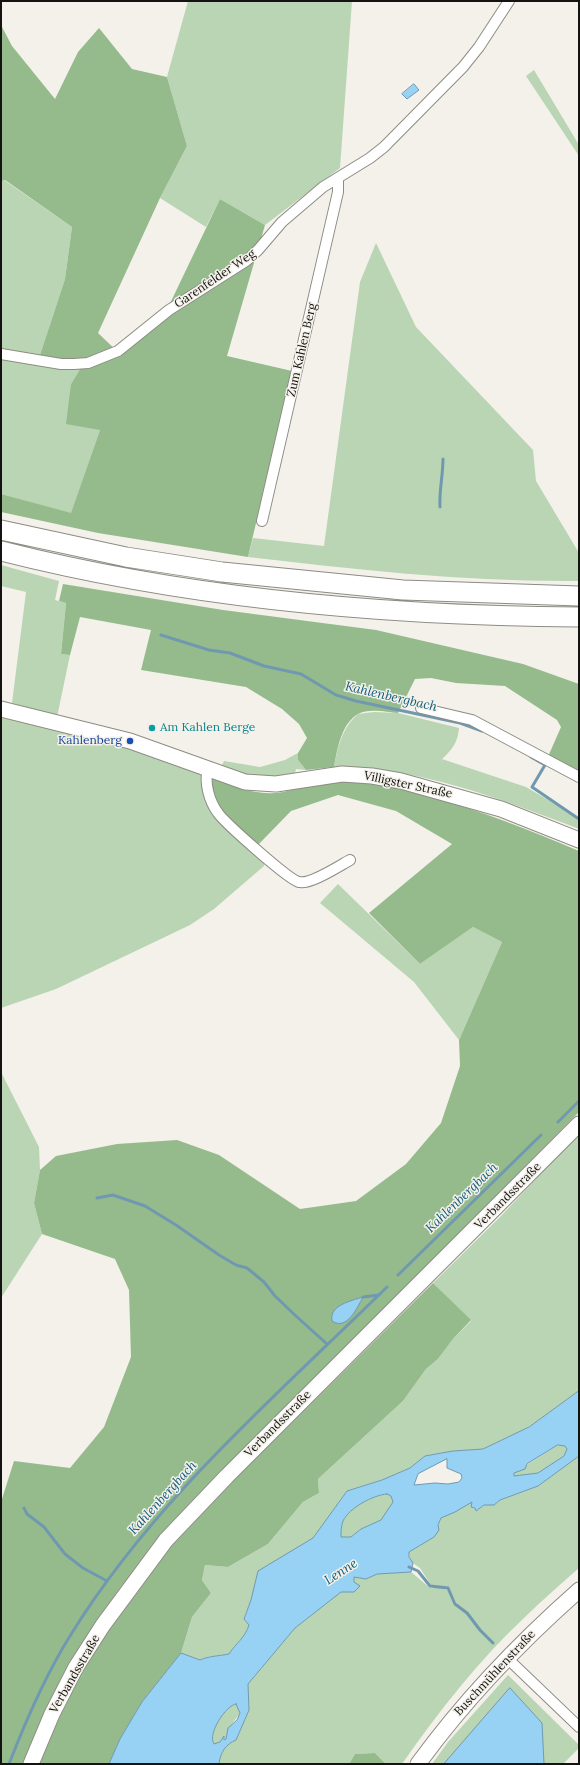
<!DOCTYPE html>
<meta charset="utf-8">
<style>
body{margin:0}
#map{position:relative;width:580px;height:1765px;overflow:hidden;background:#f3f1e9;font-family:Lora,serif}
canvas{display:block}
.frame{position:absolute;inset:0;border:2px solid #141311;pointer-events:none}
</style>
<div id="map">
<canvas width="580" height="1765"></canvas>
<div class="frame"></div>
</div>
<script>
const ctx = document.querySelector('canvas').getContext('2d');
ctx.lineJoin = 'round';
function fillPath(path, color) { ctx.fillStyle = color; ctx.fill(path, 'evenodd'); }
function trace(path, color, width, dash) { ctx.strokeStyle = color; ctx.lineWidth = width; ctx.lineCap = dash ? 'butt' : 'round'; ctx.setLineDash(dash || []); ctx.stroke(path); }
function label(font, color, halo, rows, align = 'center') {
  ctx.font = font + ' Lora,serif'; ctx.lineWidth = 3; ctx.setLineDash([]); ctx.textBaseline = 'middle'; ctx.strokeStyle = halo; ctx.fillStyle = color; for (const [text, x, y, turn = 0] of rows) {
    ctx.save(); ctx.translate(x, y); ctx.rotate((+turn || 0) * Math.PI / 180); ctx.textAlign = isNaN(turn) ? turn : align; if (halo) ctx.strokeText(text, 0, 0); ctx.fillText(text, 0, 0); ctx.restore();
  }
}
fillPath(new Path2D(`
 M 188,1 L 352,1 L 340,168 L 265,225 L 220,199 L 206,227 L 160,198 L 187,146 L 167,77 Z
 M 534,70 L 579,145 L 579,156 L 526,76 Z
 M 4,180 L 72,227 L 65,279 L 39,358 L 1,352 L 1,181 Z
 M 376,243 L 416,327 L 533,450 L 536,481 L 579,553 L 579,581 C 468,582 358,570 248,557 L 253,538 L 324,546 L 360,282 Z
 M 1,358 L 67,368 L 80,369 L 71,384 L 100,430 L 71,514 L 1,494 Z
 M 1,565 L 59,581 L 55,600 L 66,603 L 61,654 L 70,655 L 57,717 L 12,703 L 26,592 L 1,586 Z
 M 374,712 L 398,713 L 459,728 C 458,742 452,750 442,759 L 526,787 L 579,818 L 579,829 C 501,799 419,767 334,767 C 338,746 342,728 358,714 Z
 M 1,716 L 127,747 L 195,770 L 202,775 L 265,863 L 264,866 L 214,909 L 190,925 L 56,989 L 1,1008 Z
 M 298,753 L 298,760 L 306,770 L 296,769 L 295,773 L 299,776 L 261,781 L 220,769 L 224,761 L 260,767 L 285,760 Z
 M 338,884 L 420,964 L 473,927 L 502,942 L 459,1040 L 414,982 L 320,903 Z
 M 1,1072 L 39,1147 L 40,1170 L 34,1203 L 42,1234 L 1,1298 Z
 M 579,1133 L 579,1391 L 529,1427 L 483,1449 L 453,1451 L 425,1456 L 410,1468 L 382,1480 L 347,1491 L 313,1538 L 258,1572 L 251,1600 L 244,1618 L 249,1625 C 245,1638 236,1643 229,1654 C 219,1656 209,1656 200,1660 L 181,1653 L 192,1617 L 211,1593 L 202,1580 L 205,1565 L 228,1567 L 268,1544 L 303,1502 L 319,1493 L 318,1479 L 403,1401 L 426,1369 L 438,1359 L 453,1339 L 471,1321 L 433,1283 L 500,1217 Z
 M 558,1445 L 565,1446 L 567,1449 L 564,1456 L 538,1473 L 514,1476 L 514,1473 Z
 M 579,1456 L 579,1568 C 561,1584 542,1600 525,1617 C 479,1660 438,1712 402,1764 L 386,1764 L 375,1753 L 355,1754 L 349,1764 L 219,1764 C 220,1754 226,1743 236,1740 L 249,1710 L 248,1684 L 295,1628 L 353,1582 L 354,1577 L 366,1579 L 377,1574 L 411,1572 L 430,1588 L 442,1588 L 448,1590 L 455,1605 L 462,1610 C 455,1604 454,1595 448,1588 L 431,1585 L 420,1568 L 410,1561 L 409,1552 L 434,1537 L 441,1518 L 472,1502 L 472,1508 L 475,1508 L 476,1511 L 484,1505 L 494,1505 L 500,1500 L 538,1486 Z
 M 388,1494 L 391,1496 L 393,1502 L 382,1520 L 361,1529 L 351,1537 L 341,1537 C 341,1532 341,1526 343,1521 C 349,1508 373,1495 388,1494 Z
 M 508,1675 L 579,1745 L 579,1748 L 563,1764 L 432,1764 L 448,1742 Z
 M 236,1704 L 240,1713 C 236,1719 226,1730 226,1739 L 225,1740 L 224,1737 L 220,1742 L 214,1744 C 207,1734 226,1705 236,1704 Z`), '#b9d5b3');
fillPath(new Path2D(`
 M 1,25 L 12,46 L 55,99 L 78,52 L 99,28 L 132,69 L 167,77 L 187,146 L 160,198 L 98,333 L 119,353 L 164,316 L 220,199 L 265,225 L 227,356 L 292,371 L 248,557 L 98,533 L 1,512 L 1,494 L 71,513 L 100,430 L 66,424 L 71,384 L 80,369 L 79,360 L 39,358 L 65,279 L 72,227 L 5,180 L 1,181 Z
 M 63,584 L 223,610 L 376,630 L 523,664 L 579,684 L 579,774 L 547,759 L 561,727 L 557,720 L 505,686 L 456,683 L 431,678 L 415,679 L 398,713 C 387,712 368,708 358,714 C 341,724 337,750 334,767 L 306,770 L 298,760 L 298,753 L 307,738 L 299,724 L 282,709 L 246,687 L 141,670 L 151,630 L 80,617 L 70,655 L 61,654 L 66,603 L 59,601 Z
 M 206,776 C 229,785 257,797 283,792 C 301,788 319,778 339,779 C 370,781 400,789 431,797 C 482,811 530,830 579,851 L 579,1112 L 161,1534 L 97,1620 L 71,1663 L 45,1711 L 24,1764 L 1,1764 L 1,1502 L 14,1461 L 70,1468 L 104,1427 L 131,1357 L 129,1290 L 115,1259 L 42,1234 L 34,1203 L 40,1170 L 56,1156 L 117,1144 L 177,1140 L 219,1155 L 300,1209 L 356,1201 L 406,1164 L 441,1123 L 460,1066 L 459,1040 L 502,942 L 473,927 L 420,964 L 369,913 L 452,844 L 396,811 L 338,795 L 291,811 L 256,847 L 224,820 Z
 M 433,1283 L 471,1320 L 453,1339 L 438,1359 L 426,1369 L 403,1401 L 318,1479 L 319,1493 L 303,1502 L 268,1544 L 228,1567 L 205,1565 L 202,1580 L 211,1593 L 192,1617 L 181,1653 L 142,1702 L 120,1739 L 109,1764 L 39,1764 L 58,1715 L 82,1669 L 107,1632 L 173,1542 L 244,1470 Z
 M 375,1753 L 386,1764 L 349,1764 L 355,1754 Z`), '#95bb8d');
const water = new Path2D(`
 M 414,84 L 419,90 L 407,99 L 402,94 Z
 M 363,1297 C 357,1308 347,1331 332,1321 C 329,1305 351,1301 363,1297 Z
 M 579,1391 L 579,1456 L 538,1486 L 500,1500 L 494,1505 L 484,1505 L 476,1511 L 475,1508 L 471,1507 L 472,1502 L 455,1512 L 441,1518 L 438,1525 L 439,1530 L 434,1537 L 409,1552 L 409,1557 L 413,1563 L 411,1572 L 377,1574 L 366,1579 L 354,1577 L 354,1582 L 360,1586 L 354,1592 L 341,1592 L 295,1628 L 248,1684 L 249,1710 L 236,1740 C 226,1744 220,1753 219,1764 L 109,1764 L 120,1739 L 142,1702 L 181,1653 L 200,1660 C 209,1656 219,1656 229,1654 C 236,1643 245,1638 249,1625 L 244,1619 L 251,1600 L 258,1571 L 313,1538 L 347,1491 L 382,1480 L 410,1468 L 425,1456 L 453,1451 L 483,1449 L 529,1427 ZM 558,1445 L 565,1446 L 567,1449 L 564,1456 L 538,1473 L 514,1476 L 514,1473 L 525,1469 L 527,1464 ZM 447,1459 L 447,1468 L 461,1474 L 462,1478 L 459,1482 L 448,1484 L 435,1483 L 414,1485 L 418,1474 ZM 387,1494 L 391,1496 L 393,1502 L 381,1520 L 361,1529 L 351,1537 L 341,1537 C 341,1532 341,1526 343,1521 C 349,1508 373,1495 387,1494 ZM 236,1704 L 240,1713 L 237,1720 L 228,1728 L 226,1739 L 224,1740 L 224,1736 L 220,1742 L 214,1744 C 207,1734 226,1705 236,1704 Z
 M 510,1688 L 542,1723 L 544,1764 L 444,1764 Z`);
fillPath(water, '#97d2f4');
trace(water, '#7099b0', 1);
trace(new Path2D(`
 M 440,507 C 439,491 443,475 443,459
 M 161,635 L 209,650 L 230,653 L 264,666 L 301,674 L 336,695 L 356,701 L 460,723 L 482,731
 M 531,757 L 545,765 L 532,787 L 579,819
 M 558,1122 L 579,1101
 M 97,1198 L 113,1195 L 145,1206 L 176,1225 L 219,1255 L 236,1265 L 247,1268 L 264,1282 L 275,1296 L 297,1317 L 327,1344
 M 398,1275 L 541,1135
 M 363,1297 L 379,1295
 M 24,1508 L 27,1514 L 44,1527 L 65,1554 L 83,1568 L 107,1581
 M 409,1567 L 418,1571 L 430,1586 L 448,1588 L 455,1604 L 467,1613 L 480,1630 L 493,1643
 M 9,1764 C 26,1720 45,1676 70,1636 C 153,1501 275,1397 387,1287`), '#7099b0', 3);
const street = new Path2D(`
 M 1,354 L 61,364 L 74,364 L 88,363 L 118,351 L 169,310 L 246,261 L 258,250 L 282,222 L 323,187 L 370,158 L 384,147 L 463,67 L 479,47 L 509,1
 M 262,521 L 338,192 L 338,178
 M 421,708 L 472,720 L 579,777
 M 208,769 C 204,782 209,801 218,813 C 225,823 289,880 299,882 C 310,885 339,866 350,860
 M 507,1658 L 579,1727`);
const secondary = new Path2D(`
 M 1,709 L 130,741 L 245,782 L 276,784 L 342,774 L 372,776 L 401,781 L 501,809 L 579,840
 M 31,1764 L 52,1714 L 76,1667 L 103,1625 L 166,1540 L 227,1476 L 579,1124
 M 418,1764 C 465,1699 519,1643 579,1590`);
const highway = new Path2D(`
 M 1,530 L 126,557 L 222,572 L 403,590 L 579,596
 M 1,551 C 186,598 388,616 579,617`);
trace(street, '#8d8c84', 12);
trace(secondary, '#8d8c84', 17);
trace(highway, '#8d8c84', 21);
trace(street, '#fff', 10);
trace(secondary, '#fff', 15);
trace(highway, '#fff', 19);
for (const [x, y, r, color] of [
 [152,728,4,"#0f9aa8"],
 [130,741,4,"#1a4fb4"]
]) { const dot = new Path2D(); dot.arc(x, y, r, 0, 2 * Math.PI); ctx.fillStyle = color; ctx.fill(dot); trace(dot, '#f3f1e9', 1.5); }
label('12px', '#141311', '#f3f1e9', [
 ["Garenfelder Weg",215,279,-34],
 ["Zum Kahlen Berg",302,350,-77],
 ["Villigster Straße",408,785,12],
 ["Verbandsstraße",508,1196,-45],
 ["Verbandsstraße",278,1424,-45],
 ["Buschmühlenstraße",495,1673,-47],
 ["Verbandsstraße",75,1674,-60]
]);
label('12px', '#0d838f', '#f3f1e9', [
 ["Am Kahlen Berge",160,728]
], 'left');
label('12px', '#164399', '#f3f1e9', [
 ["Kahlenberg",122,741]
], 'right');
label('italic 13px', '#125b7b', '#f3f1e9', [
 ["Kahlenbergbach",391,697,13],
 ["Kahlenbergbach",462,1198,-44],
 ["Kahlenbergbach",163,1498,-48],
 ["Lenne",341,1572,-33]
]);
</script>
